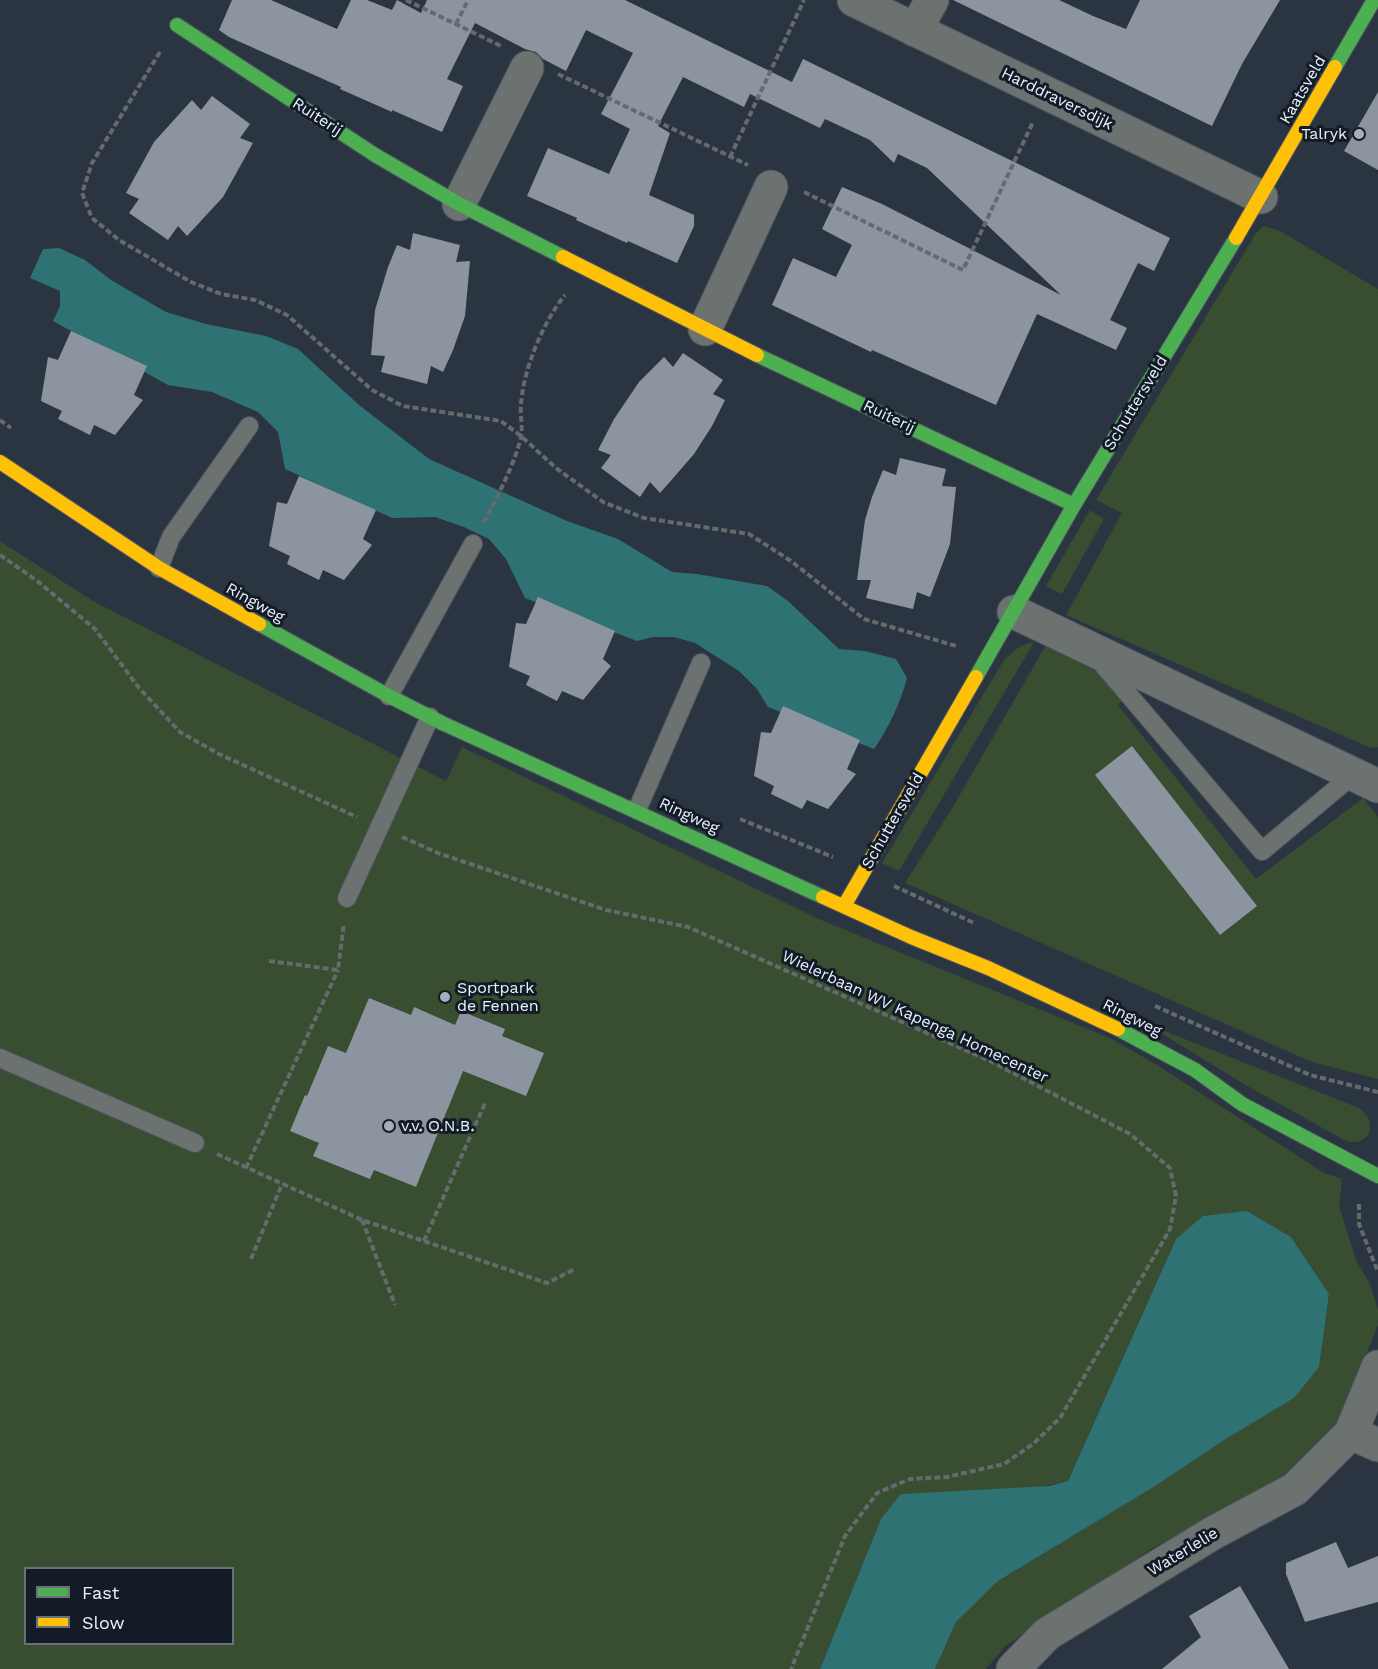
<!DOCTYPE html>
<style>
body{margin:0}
#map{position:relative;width:1378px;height:1669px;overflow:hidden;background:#2b3541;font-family:"Work Sans",sans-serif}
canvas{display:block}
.legend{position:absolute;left:24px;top:1567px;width:210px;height:78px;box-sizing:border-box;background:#131b26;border:2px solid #68717c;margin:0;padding:8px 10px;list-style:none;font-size:18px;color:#e8f2fe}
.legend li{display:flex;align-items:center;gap:12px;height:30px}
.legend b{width:30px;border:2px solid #68717c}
</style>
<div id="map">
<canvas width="1378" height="1669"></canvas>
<ul class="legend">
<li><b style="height:8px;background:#4caf50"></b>Fast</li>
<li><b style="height:8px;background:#ffc107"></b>Slow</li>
</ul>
</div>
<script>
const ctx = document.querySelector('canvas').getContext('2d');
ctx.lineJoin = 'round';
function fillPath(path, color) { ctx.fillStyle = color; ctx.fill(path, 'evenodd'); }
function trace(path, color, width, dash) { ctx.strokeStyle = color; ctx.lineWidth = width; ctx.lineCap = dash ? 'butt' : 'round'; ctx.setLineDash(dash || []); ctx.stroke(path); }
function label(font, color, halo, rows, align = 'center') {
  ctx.font = font + ' "Work Sans",sans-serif'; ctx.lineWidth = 6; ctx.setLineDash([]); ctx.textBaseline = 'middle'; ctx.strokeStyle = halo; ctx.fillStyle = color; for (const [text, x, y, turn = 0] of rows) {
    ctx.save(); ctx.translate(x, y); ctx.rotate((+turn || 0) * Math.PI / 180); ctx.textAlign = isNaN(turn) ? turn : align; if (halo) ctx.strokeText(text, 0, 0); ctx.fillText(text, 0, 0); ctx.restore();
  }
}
fillPath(new Path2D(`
 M 1264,226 L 1280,231 L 1378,289 L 1378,747 L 1371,748 L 1066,615 L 1122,513 L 1096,500 L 1256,233 Z
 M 1090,510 L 1104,519 L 1062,594 L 1046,586 Z
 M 0,541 L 93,601 L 446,781 L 462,747 L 821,920 L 1110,1038 L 1154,1063 L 1324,1173 L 1342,1179 L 1339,1206 L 1356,1260 L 1370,1284 L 1378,1310 L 1378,1325 L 1332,1441 L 1274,1482 L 1151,1549 L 1005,1646 L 986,1669 L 935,1669 L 956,1622 L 998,1581 L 1152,1488 L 1226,1439 L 1294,1398 L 1325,1319 L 1329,1294 L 1291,1237 L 1247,1211 L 1176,1239 L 1068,1481 L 881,1519 L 820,1669 L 0,1669 ZM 26,1568 L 232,1568 L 232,1644 L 26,1644 Z
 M 1034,642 L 899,871 L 882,863 L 1004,660 C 1013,651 1021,644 1034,642 Z
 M 1046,645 L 1093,667 L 1125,698 L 1118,705 L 1256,879 L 1363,798 L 1378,817 L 1378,1079 L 1312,1062 L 905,883 L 954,805 Z
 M 1135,1017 L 1172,1034 L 1359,1108 C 1378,1120 1372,1148 1346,1141 L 1242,1083 Z`), '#394d31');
fillPath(new Path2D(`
 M 59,248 L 85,260 L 111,280 L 166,312 L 206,324 L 266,336 L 298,349 L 359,405 L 429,459 L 567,521 L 618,539 L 672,572 L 697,574 L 767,586 L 788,601 L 839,649 L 865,651 L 896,659 L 907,678 C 900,704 889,727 874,749 L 768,707 L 757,689 L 739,671 L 695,643 L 674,637 L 653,637 L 637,641 L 525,598 L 506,559 L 489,539 L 464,527 L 435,517 L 392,518 L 285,469 L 278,432 L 258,412 L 212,392 L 168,385 L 53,321 L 60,306 L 60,291 L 30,278 L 43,249 Z
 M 1247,1211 L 1291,1237 L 1329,1294 L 1319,1367 L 1294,1398 L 1226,1439 L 1152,1488 L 998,1581 L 956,1622 L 935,1669 L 820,1669 L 881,1519 L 901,1494 L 1049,1486 L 1068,1481 L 1176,1239 L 1203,1216 Z`), '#2e7274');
fillPath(new Path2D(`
 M 232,0 L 271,0 L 337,29 L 351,0 L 367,0 L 392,10 L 397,0 L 421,13 L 427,0 L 625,0 L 792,82 L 803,59 L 1170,238 L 1154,271 L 1138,263 L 1110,320 L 1127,328 L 1116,350 L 1037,314 L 996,405 L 872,350 L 871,352 L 772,305 L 793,258 L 836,277 L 852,245 L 822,229 L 842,187 L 882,204 L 1061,295 L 927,168 L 898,154 L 894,163 L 870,140 L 825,119 L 820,128 L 750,94 L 744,107 L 683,77 L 658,126 L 670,133 L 649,195 L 694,215 L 694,226 L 677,263 L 628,241 L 627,243 L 576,220 L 577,218 L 527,196 L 548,148 L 609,174 L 630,129 L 601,114 L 633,53 L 586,30 L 566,71 L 543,59 L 536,52 L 525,49 L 475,23 L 447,79 L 463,86 L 442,132 L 392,110 L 392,112 L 340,89 L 341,87 L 229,37 L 219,30 Z
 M 953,0 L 1059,0 L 1093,16 L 1126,29 L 1140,0 L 1280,0 L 1242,64 L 1212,126 Z
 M 1378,92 L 1378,170 L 1344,151 Z
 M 212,96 L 250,124 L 240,138 L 253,143 L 223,197 L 187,236 L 178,226 L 168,240 L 129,213 L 139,199 L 126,193 L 154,142 L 192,100 L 201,110 Z
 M 413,233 L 460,245 L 456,262 L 470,261 L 465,316 L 453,350 L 443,372 L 431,366 L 427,384 L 381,372 L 385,356 L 371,355 L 375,310 L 388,267 L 397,245 L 410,250 Z
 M 71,331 L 147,366 L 134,395 L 143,400 L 115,435 L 94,425 L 90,435 L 58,419 L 62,411 L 41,401 L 48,357 L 58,360 Z
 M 683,353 L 723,380 L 713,394 L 725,400 L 712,426 L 694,454 L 675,476 L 660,493 L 650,482 L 640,497 L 601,468 L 611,455 L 598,450 L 614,419 L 639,382 L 664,357 L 673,367 Z
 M 900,458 L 946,469 L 942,486 L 956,487 L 950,544 L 930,597 L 917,592 L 913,609 L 866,598 L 871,580 L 857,580 L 865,520 L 872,497 L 883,470 L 896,475 Z
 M 299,476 L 376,510 L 363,539 L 372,545 L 344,580 L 323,570 L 319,580 L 287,564 L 290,556 L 269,546 L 277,502 L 287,504 Z
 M 538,597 L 615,631 L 603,659 L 611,666 L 583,700 L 562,691 L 557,701 L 526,685 L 530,676 L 509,667 L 516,623 L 526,624 Z
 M 783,706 L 860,740 L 847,769 L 856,774 L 828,809 L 807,800 L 802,809 L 771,794 L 774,786 L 754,776 L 761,732 L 771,733 Z
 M 1132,746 L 1257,906 L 1220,935 L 1095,775 Z
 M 369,998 L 411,1015 L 414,1007 L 455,1025 L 461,1011 L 505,1029 L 502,1036 L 544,1053 L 526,1096 L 463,1071 L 416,1187 L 374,1170 L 370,1179 L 313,1156 L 319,1143 L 290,1131 L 305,1095 L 307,1096 L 328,1046 L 346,1053 Z
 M 1336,1542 L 1348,1568 L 1378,1556 L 1378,1602 L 1305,1622 L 1286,1574 L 1286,1563 Z
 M 1240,1586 L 1289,1669 L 1162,1669 L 1201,1637 L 1189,1616 Z`), '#8c959f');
const lane = new Path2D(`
 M 159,568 L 171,537 L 249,426
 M 1099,660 L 1262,851 L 1354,774
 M 389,696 L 473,544
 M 637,810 L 701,663
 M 347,898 L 430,717
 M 0,1058 L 195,1143`);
const street = new Path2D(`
 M 854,0 L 1261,197
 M 915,30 L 932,0
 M 459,204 L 527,68
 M 705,329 L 771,187
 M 1014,612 L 1378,786
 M 1351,1433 L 1378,1445
 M 1013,1669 L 1047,1634 L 1213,1533 L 1295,1489 L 1351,1433 L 1378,1367`);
const fast = new Path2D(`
 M 177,25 L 375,155 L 459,204 L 563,257
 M 1335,67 L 1374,0
 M 757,355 L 1074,505
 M 259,624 L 389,696 L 442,723 L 823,897
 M 976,677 L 1074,505 L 1236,238
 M 1118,1029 L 1195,1070 L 1242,1104 L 1378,1176`);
const slow = new Path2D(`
 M 1236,238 L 1335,67
 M 563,257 L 757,355
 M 0,462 L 159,568 L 259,624
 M 823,897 L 911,937 L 988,968 L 1118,1029
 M 844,906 L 976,677`);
trace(lane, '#4b535e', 20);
trace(street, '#4b535e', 35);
trace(fast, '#4b535e', 16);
trace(slow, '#4b535e', 16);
trace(new Path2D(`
 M 406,0 L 503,47
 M 456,24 L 468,0
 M 160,52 L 92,163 L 82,193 L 92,218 L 119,240 L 191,282 L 221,294 L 255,300 L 287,315 L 372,390 L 403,406 L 501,421 L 521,436 L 556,468 L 603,502 L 644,518 L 749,534 L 791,561 L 864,619 L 956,646
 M 558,74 L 748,165
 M 730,157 L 804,0
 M 804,192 L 963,270 L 1033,122
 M 0,420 L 11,428
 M 484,522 C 498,495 514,466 521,437 C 523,427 520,415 521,405 C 523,370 543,322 565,295
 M 0,555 L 36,580 L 95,629 L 139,688 L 180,732 L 219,754 L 357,817
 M 740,819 L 833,857
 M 402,837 L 438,853 L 606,910 L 688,927 L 990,1061 L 1130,1134 L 1170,1168 L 1176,1196 L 1170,1229 L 1060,1418 L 1033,1444 L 1004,1464 L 947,1477 L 910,1479 L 877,1493 L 845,1536 L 791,1669
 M 894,886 L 974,923
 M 269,961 L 338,970 L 344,923
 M 1155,1006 L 1310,1075 L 1378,1092
 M 217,1154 L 362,1220 L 547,1283 L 575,1269
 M 246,1168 L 338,970
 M 1359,1204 L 1359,1224 L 1378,1272
 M 362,1220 L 395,1305
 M 424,1241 L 485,1103
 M 251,1259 L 282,1184`), '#656b6c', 4, [6, 3]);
trace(lane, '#6c7270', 18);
trace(street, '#6c7270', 33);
trace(fast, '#4caf50', 14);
trace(slow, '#ffc107', 14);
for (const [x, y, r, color] of [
 [1359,134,6,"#a6b0bc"],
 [445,997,6,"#a6b0bc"],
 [389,1126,6,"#a6b0bc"]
]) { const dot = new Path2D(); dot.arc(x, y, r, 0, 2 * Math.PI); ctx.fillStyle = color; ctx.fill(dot); trace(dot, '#131b26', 2); }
label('16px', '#e8f2fe', '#131b26', [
 ["Kaatsveld",1303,90,-60],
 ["Harddraversdijk",1057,99,26],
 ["Ruiterij",317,117,33],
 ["Schuttersveld",1136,403,-59],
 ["Ruiterij",889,417,26],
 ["Ringweg",255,603,29],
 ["Ringweg",689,816,25],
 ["Schuttersveld",893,821,-60],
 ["Wielerbaan WV Kapenga Homecenter",915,1017,25],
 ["Ringweg",1132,1018,27],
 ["Waterlelie",1183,1552,-31]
]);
label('16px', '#e8f2fe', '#131b26', [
 ["Talryk",1347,134,"right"],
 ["Sportpark",457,988],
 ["de Fennen",457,1006],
 ["v.v. O.N.B.",401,1126]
], 'left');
</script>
